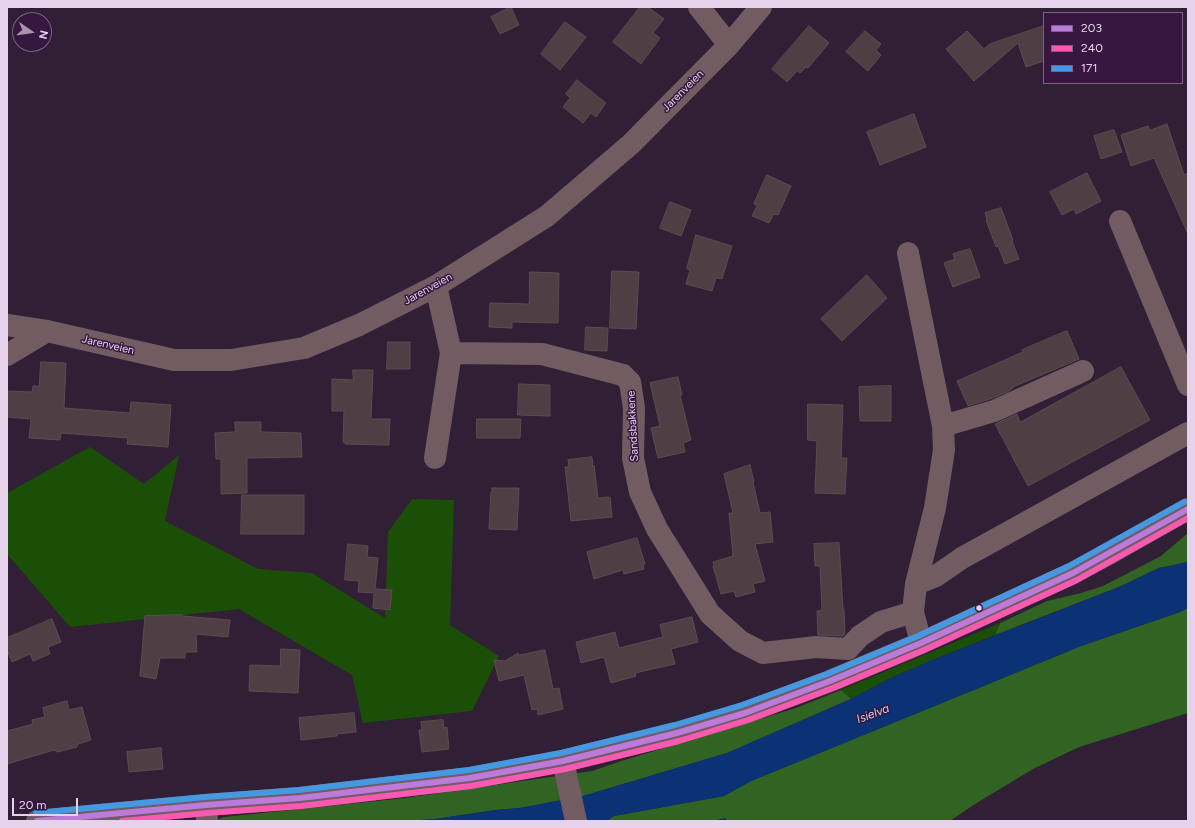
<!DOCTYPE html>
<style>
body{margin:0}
#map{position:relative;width:1195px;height:828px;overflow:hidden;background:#311f36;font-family:Figtree,sans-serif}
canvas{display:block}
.frame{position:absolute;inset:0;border:8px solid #e6d2eb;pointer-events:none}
.legend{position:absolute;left:1043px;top:12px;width:140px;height:72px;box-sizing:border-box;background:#37163f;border:1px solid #7d6184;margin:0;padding:5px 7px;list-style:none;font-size:12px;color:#e6d2eb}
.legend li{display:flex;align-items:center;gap:8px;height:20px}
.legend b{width:20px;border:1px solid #7d6184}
.north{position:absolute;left:12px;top:12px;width:40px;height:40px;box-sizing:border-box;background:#37163f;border:1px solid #7d6184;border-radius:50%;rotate:103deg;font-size:11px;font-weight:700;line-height:16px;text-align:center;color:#e6d2eb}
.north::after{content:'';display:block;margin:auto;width:14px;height:18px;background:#a793ac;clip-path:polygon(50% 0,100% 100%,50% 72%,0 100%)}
.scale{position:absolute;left:12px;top:798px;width:66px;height:18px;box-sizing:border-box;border:2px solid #e6d2eb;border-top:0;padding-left:5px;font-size:12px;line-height:14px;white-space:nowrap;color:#e6d2eb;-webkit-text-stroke:3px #37163f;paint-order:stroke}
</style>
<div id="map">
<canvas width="1195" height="828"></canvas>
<div class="frame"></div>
<ul class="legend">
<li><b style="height:5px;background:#bd7bd9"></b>203</li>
<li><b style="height:5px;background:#f75aaf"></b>240</li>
<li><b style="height:5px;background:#4699e1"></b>171</li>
</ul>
<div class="north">N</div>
<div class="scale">20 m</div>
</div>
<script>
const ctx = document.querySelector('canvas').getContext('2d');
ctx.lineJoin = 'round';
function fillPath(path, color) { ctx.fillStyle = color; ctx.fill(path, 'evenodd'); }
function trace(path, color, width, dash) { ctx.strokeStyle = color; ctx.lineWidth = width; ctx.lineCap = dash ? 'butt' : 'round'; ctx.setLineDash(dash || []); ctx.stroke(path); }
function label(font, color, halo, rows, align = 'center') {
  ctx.font = font + ' Figtree,sans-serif'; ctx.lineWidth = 3; ctx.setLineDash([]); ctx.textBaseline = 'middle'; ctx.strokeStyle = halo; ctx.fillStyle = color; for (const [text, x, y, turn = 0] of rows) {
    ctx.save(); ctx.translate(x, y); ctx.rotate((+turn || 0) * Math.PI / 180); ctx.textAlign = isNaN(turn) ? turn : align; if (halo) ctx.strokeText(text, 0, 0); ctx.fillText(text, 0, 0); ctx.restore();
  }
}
fillPath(new Path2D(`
 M 90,447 L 144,484 L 179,455 L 165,521 L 258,569 L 312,573 L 385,618 L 388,532 L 412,499 L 454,500 L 450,625 L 499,656 L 472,711 L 363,723 L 352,675 L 239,609 L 70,627 L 7,554 L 7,493 Z
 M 1000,623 L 995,635 L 930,661 L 891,678 L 851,699 L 841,690 Z`), '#1b4e07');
fillPath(new Path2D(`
 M 1188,533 L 1188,562 L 1159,568 L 1119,587 L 995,635 L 1000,623 L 1047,601 L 1081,593 L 1103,586 L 1161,556 Z
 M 1188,608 L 1188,713 L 1079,747 L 1033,769 L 975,804 L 950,821 L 726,821 L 726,818 L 712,821 L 606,821 L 614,816 L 724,796 L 751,781 L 981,687 L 1081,646 L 1180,612 Z
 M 841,690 L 851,699 L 727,753 L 583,796 L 520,808 L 496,810 L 435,819 L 408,821 L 214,821 L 224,817 L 405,798 L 592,771 L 621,761 L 796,708 Z`), '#316322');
fillPath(new Path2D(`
 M 1188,562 L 1188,608 L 1180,612 L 1081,646 L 981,687 L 751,781 L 724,796 L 614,816 L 606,821 L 408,821 L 435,819 L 496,810 L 520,808 L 583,796 L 727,753 L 851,699 L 891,678 L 930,661 L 1119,587 L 1159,568 Z`), '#0a3274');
const building = new Path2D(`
 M 511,7 L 519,25 L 500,34 L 491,17 Z
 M 640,7 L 648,7 L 664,19 L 653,33 L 660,38 L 641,64 L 613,42 Z
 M 565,22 L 586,37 L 560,70 L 541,54 Z
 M 809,26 L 829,43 L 808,68 L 806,67 L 800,73 L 798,70 L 787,82 L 772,69 Z
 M 1044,26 L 1044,61 L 1026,67 L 1018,43 L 974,81 L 946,49 L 967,31 L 984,49 L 990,44 Z
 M 865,31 L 881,44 L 876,50 L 881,55 L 868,71 L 846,52 Z
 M 577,80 L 606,103 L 596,117 L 591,113 L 583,123 L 563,107 L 570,98 L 566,94 Z
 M 914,114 L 926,147 L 880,165 L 867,132 Z
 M 1167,124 L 1184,175 L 1188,173 L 1188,234 L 1154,158 L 1131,166 L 1121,135 L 1148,126 L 1150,130 Z
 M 1114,130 L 1122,152 L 1101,159 L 1094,136 Z
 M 1087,173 L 1101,201 L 1076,214 L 1074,209 L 1062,215 L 1050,192 Z
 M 767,175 L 791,186 L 778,215 L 774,214 L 769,223 L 752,216 L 757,206 L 754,204 Z
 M 670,202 L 691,210 L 681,236 L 660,228 Z
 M 1001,208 L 1013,240 L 1012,241 L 1019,259 L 1005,264 L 998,246 L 996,247 L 986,220 L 987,220 L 985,213 Z
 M 696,235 L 732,246 L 722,279 L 716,278 L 712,291 L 686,284 L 690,270 L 687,269 Z
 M 970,249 L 980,277 L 953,287 L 944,263 L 955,259 L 953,254 Z
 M 612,271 L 639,272 L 636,329 L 610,328 Z
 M 530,272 L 559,273 L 558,323 L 512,322 L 512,328 L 489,327 L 490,303 L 529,304 Z
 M 867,275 L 887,298 L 842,341 L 821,319 Z
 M 586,327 L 608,328 L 607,351 L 585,350 Z
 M 1067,331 L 1079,359 L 1013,387 L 1013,388 L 1007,392 L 990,399 L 968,406 L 957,381 L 1023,352 L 1022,350 Z
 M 388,342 L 410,342 L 410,369 L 387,369 Z
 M 41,362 L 66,363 L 64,408 L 130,413 L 131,402 L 171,405 L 168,447 L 127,444 L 128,438 L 61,433 L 60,440 L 29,438 L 31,419 L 7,417 L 7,391 L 32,392 L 33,386 L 39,386 Z
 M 1121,367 L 1150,420 L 1028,486 L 995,424 L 1017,414 L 1020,422 Z
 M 353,370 L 373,370 L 371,419 L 390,419 L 389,445 L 345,444 L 345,442 L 343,442 L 344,411 L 332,411 L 332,379 L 353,380 Z
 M 678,377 L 682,395 L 680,395 L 691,440 L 683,443 L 685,452 L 658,458 L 651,428 L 660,426 L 650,383 Z
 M 519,384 L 550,385 L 550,416 L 518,415 Z
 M 891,386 L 891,421 L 860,421 L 859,387 Z
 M 808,404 L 843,405 L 841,458 L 847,458 L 845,494 L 815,493 L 817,441 L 808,440 Z
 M 477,419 L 521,419 L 520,438 L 477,438 Z
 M 235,422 L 261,422 L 261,432 L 301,433 L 302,457 L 247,458 L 247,493 L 221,494 L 221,459 L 216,459 L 215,433 L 235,432 Z
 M 592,457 L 593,466 L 594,465 L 598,498 L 610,497 L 612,517 L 571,521 L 565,467 L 569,467 L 568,460 Z
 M 750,465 L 754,482 L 753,482 L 760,513 L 770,512 L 773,542 L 755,544 L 765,581 L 753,584 L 755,592 L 736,597 L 734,591 L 721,594 L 713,566 L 714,566 L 713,562 L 733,556 L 729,513 L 733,513 L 724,474 Z
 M 492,488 L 519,488 L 517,530 L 489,529 L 491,492 L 492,492 Z
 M 242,495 L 304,495 L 304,534 L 241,534 Z
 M 637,538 L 645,564 L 643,564 L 644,569 L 624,574 L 623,570 L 594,579 L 587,552 Z
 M 839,543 L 843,609 L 844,609 L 845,634 L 843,636 L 818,635 L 817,611 L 822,610 L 820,566 L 815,566 L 814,544 Z
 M 348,544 L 368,546 L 367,557 L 378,558 L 375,589 L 392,590 L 390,610 L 373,608 L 374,593 L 358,592 L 359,581 L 345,580 Z
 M 182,615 L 183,616 L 230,620 L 228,637 L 196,634 L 197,652 L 185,652 L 185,658 L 160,658 L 156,679 L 140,676 L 145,616 Z
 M 692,617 L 698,642 L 671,649 L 675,664 L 635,673 L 636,676 L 611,683 L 604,657 L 581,663 L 576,642 L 615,632 L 619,648 L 663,637 L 660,625 Z
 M 52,619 L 61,642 L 48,647 L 50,654 L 33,661 L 30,654 L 12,662 L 7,650 L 7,638 Z
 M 281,649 L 300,650 L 298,693 L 249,691 L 250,665 L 280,666 Z
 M 545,650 L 553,689 L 559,688 L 563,709 L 538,715 L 537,709 L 532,710 L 524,675 L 499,681 L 494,660 L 505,661 L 518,653 L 519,655 Z
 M 67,701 L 69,710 L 82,707 L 91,740 L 78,744 L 77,747 L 58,752 L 54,750 L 7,764 L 7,731 L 33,724 L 32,720 L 45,717 L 43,708 Z
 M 354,713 L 356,732 L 337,734 L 337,736 L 301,740 L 299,718 Z
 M 443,720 L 444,728 L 447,727 L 449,749 L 422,752 L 419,730 L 422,730 L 421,722 Z
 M 161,748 L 163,769 L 129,772 L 127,752 Z`);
fillPath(building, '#4d3f44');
trace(building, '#5b4c4f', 1);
trace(new Path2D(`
 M 699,7 L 729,45
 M 1120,221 L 1188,385
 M 908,253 L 943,426 L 944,450 L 935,508 L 916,584 L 913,612 L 921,643
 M 436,286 L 451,353 L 542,354 L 623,375 L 630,382 L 634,408 L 633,458 L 640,492 L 657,529 L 710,614 L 740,641 L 763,653 L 816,647 L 848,649 L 860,636 L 881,622 L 913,612
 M 7,325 L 47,331 L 174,360 L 231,360 L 304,348 L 359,325 L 436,286 L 547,216 L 631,144 L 729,45 L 761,7
 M 7,355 L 47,331
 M 943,426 L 994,411 L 1083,371
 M 435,458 L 451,353
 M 916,584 L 936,576 L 962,558 L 1188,433
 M 563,761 L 576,821
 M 206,805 L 207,821`), '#725b61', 22);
trace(new Path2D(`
 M 37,821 L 206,805 L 300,798 L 470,778 L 563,761 L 677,733 L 745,713 L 830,681 L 921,643 L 1073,573 L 1114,551 L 1188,509`), '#715b66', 22);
trace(new Path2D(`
 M 37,821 L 206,805 L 300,798 L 470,778 L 563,761 L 677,733 L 745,713 L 830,681 L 921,643 L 1073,573 L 1188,509`), '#bd7bd9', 6);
trace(new Path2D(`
 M 122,821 L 207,813 L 301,806 L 471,786 L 565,769 L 679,741 L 748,720 L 833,688 L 924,650 L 1077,580 L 1188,518`), '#f75aaf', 6);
trace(new Path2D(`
 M 36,813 L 205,797 L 299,790 L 469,770 L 561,753 L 675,725 L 742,705 L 827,674 L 918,636 L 1069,566 L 1184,502`), '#4699e1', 6);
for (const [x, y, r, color] of [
 [979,608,3.5,"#e6d2eb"]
]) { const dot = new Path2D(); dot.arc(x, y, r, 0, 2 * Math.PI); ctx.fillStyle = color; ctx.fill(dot); trace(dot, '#37163f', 1.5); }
label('11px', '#e6d2eb', '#37163f', [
 ["Jarenveien",683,91,-45],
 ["Jarenveien",428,289,-29],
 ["Jarenveien",108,345,13],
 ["Sandsbakkene",633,426,-93]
]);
label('italic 12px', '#c6d6ee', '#37163f', [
 ["Isielva",873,714,-21]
]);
</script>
